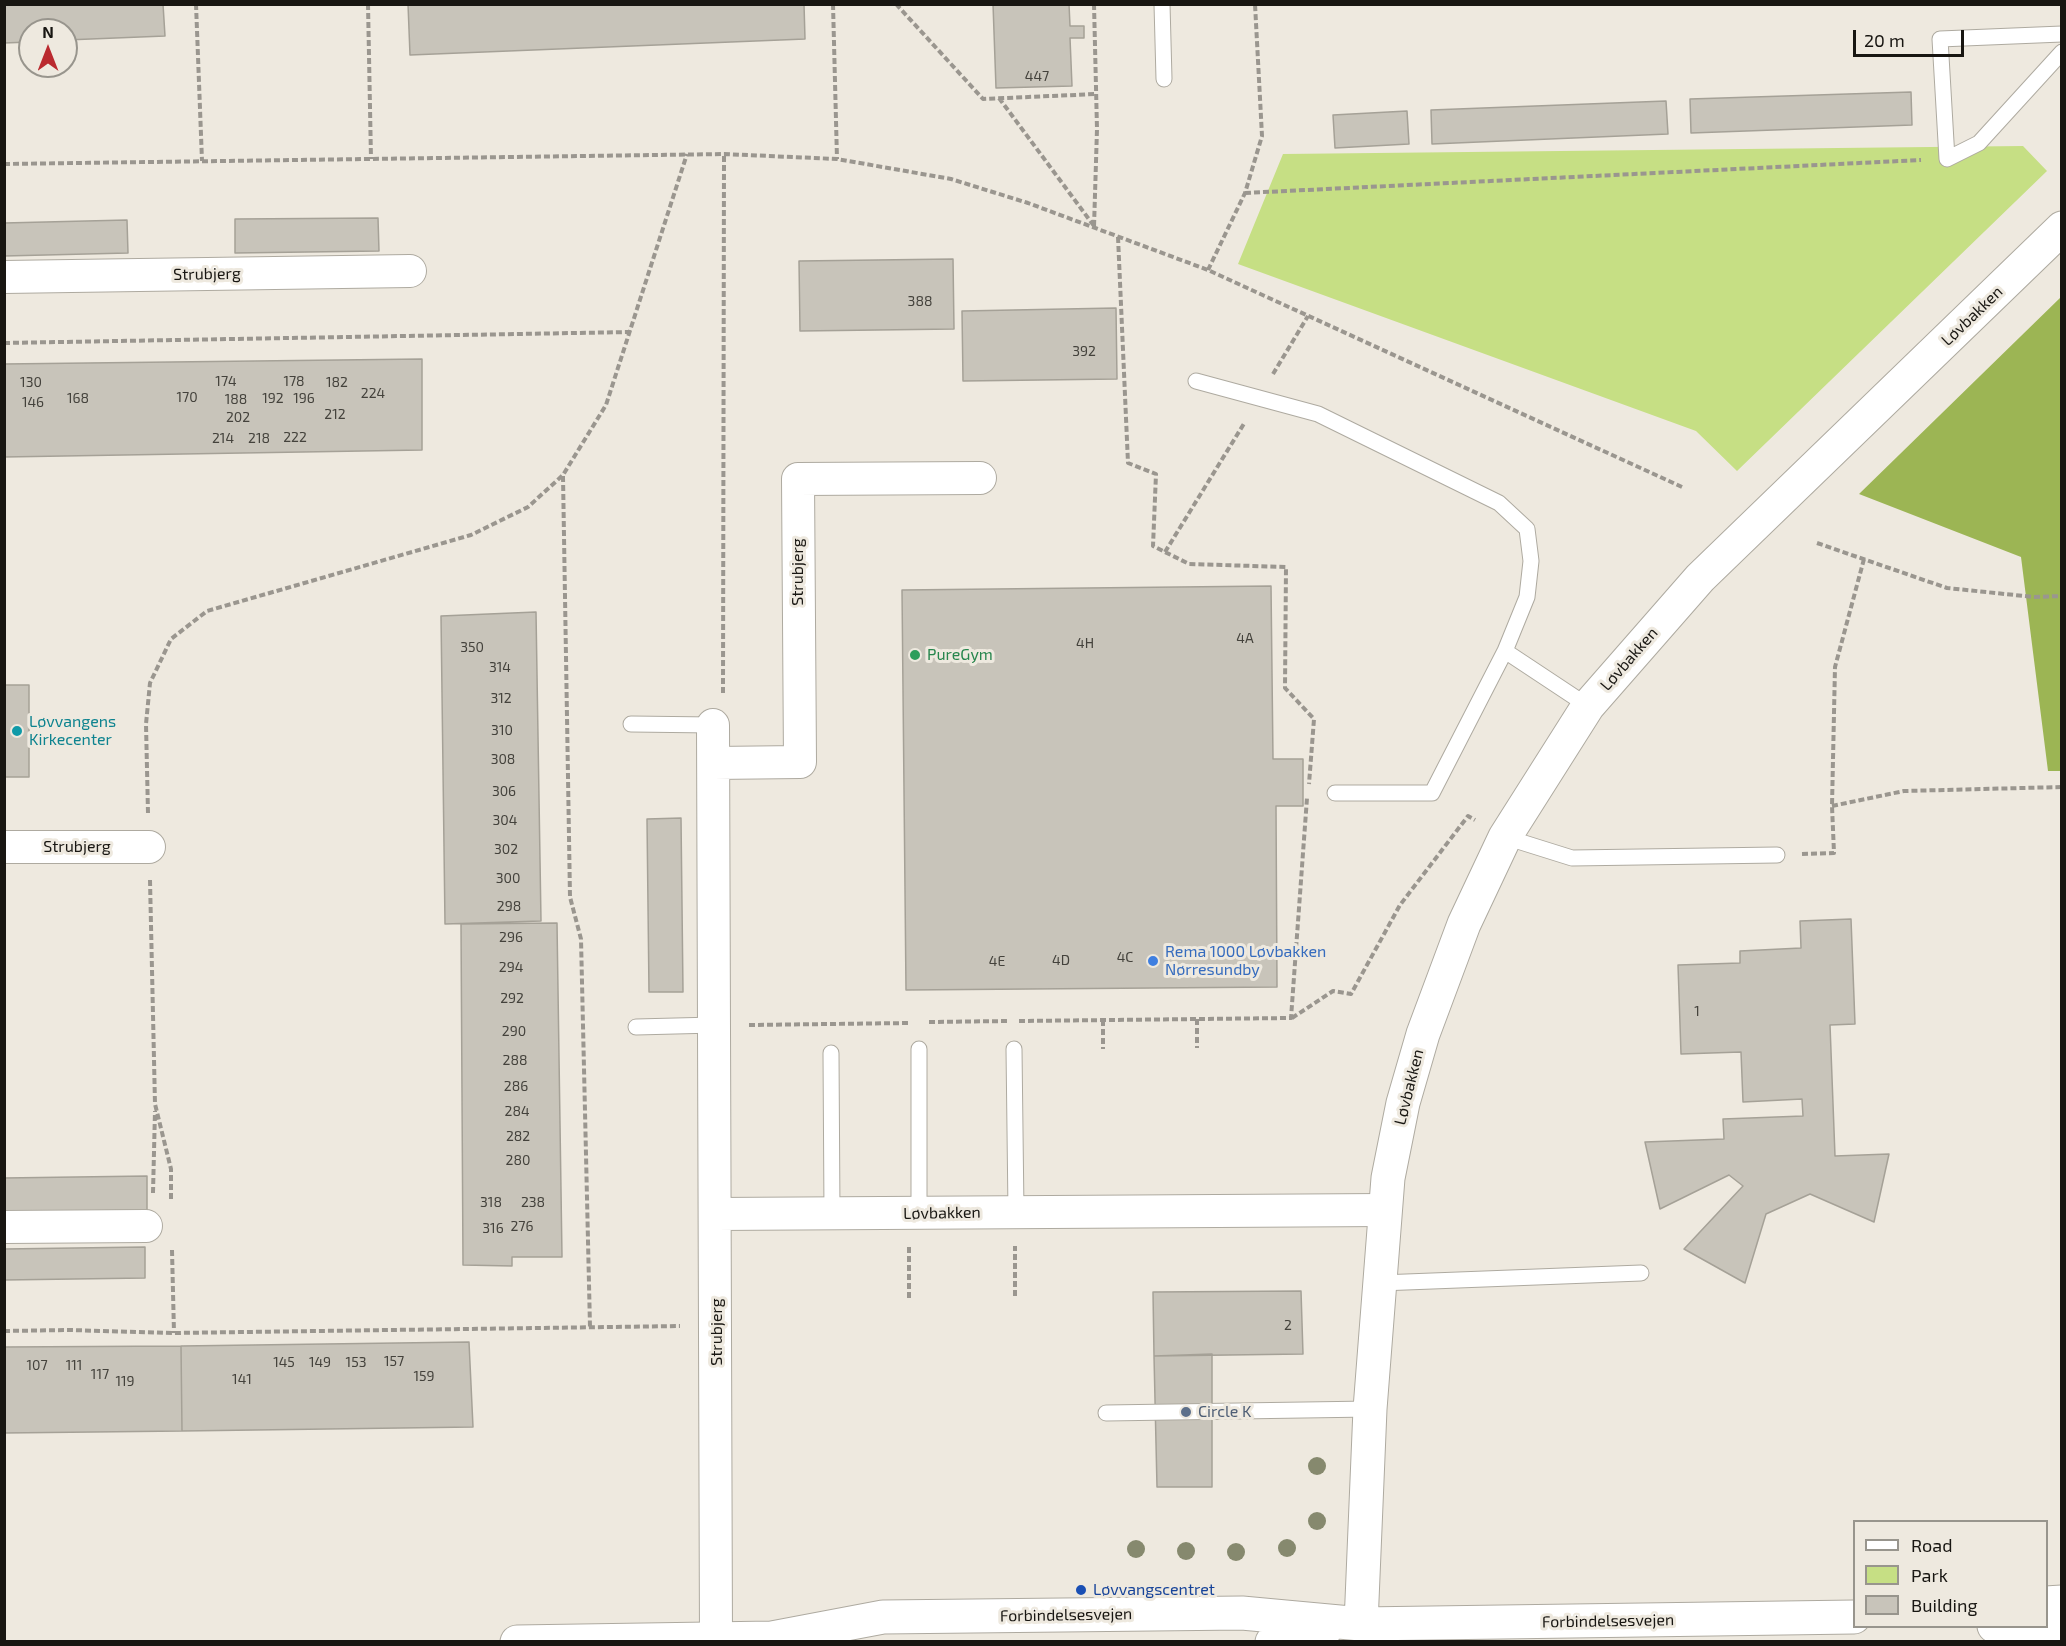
<!DOCTYPE html>
<meta charset="utf-8">
<style>
body{margin:0}
#map{position:relative;width:2066px;height:1646px;overflow:hidden;background:#eee9df;font-family:"Exo 2",sans-serif}
canvas{display:block}
.frame{position:absolute;inset:0;border:6px solid #181612;pointer-events:none}
.legend{position:absolute;left:1853px;top:1520px;width:195px;height:108px;box-sizing:border-box;background:#eee9df;border:2px solid #98958d;margin:0;padding:8px 10px;list-style:none;font-size:18px;color:#181612}
.legend li{display:flex;align-items:center;gap:12px;height:30px}
.legend b{width:30px;border:2px solid #98958d}
.north{position:absolute;left:18px;top:18px;width:60px;height:60px;box-sizing:border-box;background:#eee9df;border:2px solid #98958d;border-radius:50%;rotate:0deg;font-size:16px;font-weight:700;line-height:24px;text-align:center;color:#181612}
.north::after{content:'';display:block;margin:auto;width:21px;height:27px;background:#ba2a2f;clip-path:polygon(50% 0,100% 100%,50% 72%,0 100%)}
.scale{position:absolute;left:1853px;top:30px;width:111px;height:27px;box-sizing:border-box;border:3px solid #181612;border-top:0;padding-left:8px;font-size:18px;line-height:21px;white-space:nowrap;color:#181612;-webkit-text-stroke:4px #eee9df;paint-order:stroke}
</style>
<div id="map">
<canvas width="2066" height="1646"></canvas>
<div class="frame"></div>
<ul class="legend">
<li><b style="height:8px;background:#fff"></b>Road</li>
<li><b style="height:16px;background:#c6df84"></b>Park</li>
<li><b style="height:16px;background:#c8c4ba"></b>Building</li>
</ul>
<div class="north">N</div>
<div class="scale">20 m</div>
</div>
<script>
const ctx = document.querySelector('canvas').getContext('2d');
ctx.lineJoin = 'round';
function fillPath(path, color) { ctx.fillStyle = color; ctx.fill(path, 'evenodd'); }
function trace(path, color, width, dash) { ctx.strokeStyle = color; ctx.lineWidth = width; ctx.lineCap = dash ? 'butt' : 'round'; ctx.setLineDash(dash || []); ctx.stroke(path); }
function label(font, color, halo, rows, align = 'center') {
  ctx.font = font + ' "Exo 2",sans-serif'; ctx.lineWidth = 6; ctx.setLineDash([]); ctx.textBaseline = 'middle'; ctx.strokeStyle = halo; ctx.fillStyle = color; for (const [text, x, y, turn = 0] of rows) {
    ctx.save(); ctx.translate(x, y); ctx.rotate((+turn || 0) * Math.PI / 180); ctx.textAlign = isNaN(turn) ? turn : align; if (halo) ctx.strokeText(text, 0, 0); ctx.fillText(text, 0, 0); ctx.restore();
  }
}
fillPath(new Path2D(`
 M 2023,146 L 2047,171 L 1737,471 L 1696,431 L 1238,264 L 1283,154 Z`), '#c6df84');
fillPath(new Path2D(`
 M 2061,297 L 2062,771 L 2048,771 L 2021,557 L 1859,494 Z`), '#9cb554');
const building = new Path2D(`
 M 4,4 L 163,4 L 165,36 L 66,40 L 66,30 L 30,30 L 30,42 L 4,43 Z
 M 408,4 L 804,4 L 805,39 L 410,55 Z
 M 993,4 L 1069,4 L 1070,26 L 1084,26 L 1084,38 L 1070,38 L 1072,86 L 996,88 Z
 M 1911,92 L 1912,125 L 1691,133 L 1690,99 Z
 M 1666,101 L 1668,134 L 1432,144 L 1431,110 Z
 M 1407,111 L 1409,144 L 1335,148 L 1333,115 Z
 M 378,218 L 379,251 L 235,253 L 235,219 Z
 M 127,220 L 128,253 L 4,256 L 4,223 Z
 M 953,259 L 954,329 L 800,331 L 799,261 Z
 M 1116,308 L 1117,379 L 963,381 L 962,311 Z
 M 422,359 L 422,450 L 4,457 L 4,364 Z
 M 1271,586 L 1273,759 L 1303,759 L 1303,806 L 1276,806 L 1277,987 L 906,990 L 902,590 Z
 M 536,612 L 541,921 L 445,924 L 441,616 Z
 M 4,685 L 29,685 L 29,777 L 4,777 Z
 M 681,818 L 683,992 L 649,992 L 647,819 Z
 M 1851,919 L 1855,1024 L 1830,1025 L 1835,1156 L 1889,1154 L 1874,1222 L 1810,1194 L 1766,1214 L 1745,1283 L 1684,1249 L 1743,1186 L 1729,1175 L 1660,1209 L 1645,1142 L 1724,1139 L 1723,1119 L 1803,1116 L 1802,1099 L 1743,1102 L 1741,1052 L 1681,1054 L 1678,965 L 1740,963 L 1740,951 L 1801,948 L 1800,921 Z
 M 557,923 L 562,1257 L 512,1257 L 512,1266 L 463,1265 L 461,924 Z
 M 147,1176 L 147,1210 L 4,1212 L 4,1178 Z
 M 145,1247 L 145,1278 L 4,1280 L 4,1249 Z
 M 1301,1291 L 1303,1354 L 1154,1356 L 1153,1292 Z
 M 469,1342 L 473,1427 L 182,1431 L 181,1346 Z
 M 181,1346 L 182,1431 L 4,1433 L 4,1347 Z
 M 1212,1354 L 1212,1487 L 1157,1487 L 1154,1356 Z`);
fillPath(building, '#c8c4ba');
trace(building, '#a5a197', 1.5);
const lane = new Path2D(`
 M 1162,4 L 1164,79
 M 2062,34 L 1940,39 L 1947,159 L 1979,143 L 2062,52
 M 1196,381 L 1318,414 L 1499,503 L 1527,529 L 1531,561 L 1527,597 L 1505,651
 M 631,724 L 713,725
 M 1335,793 L 1432,793 L 1505,651 L 1588,706
 M 1505,837 L 1572,858 L 1777,855
 M 636,1027 L 715,1025
 M 919,1049 L 919,1214
 M 1014,1049 L 1016,1212
 M 831,1053 L 832,1214
 M 1380,1283 L 1641,1273
 M 1106,1413 L 1370,1409`);
const street = new Path2D(`
 M 4,277 L 410,271
 M 713,725 L 716,1639
 M 714,763 L 800,762 L 798,479 L 980,478
 M 4,847 L 149,847
 M 716,1214 L 1384,1210
 M 4,1227 L 146,1226`);
const secondary = new Path2D(`
 M 2046,1603 L 2062,1602
 M 1361,1624 L 1370,1409 L 1388,1178 L 1403,1103 L 1423,1034 L 1464,924 L 1505,837 L 1588,706 L 1700,578 L 2062,228
 M 1994,1626 L 2062,1633
 M 772,1638 L 883,1617 L 1242,1613 L 1361,1624 L 1854,1617
 M 517,1642 L 772,1638 L 794,1641
 M 1272,1642 L 1324,1632`);
trace(lane, '#aeaaa0', 17);
trace(street, '#aeaaa0', 34);
trace(secondary, '#aeaaa0', 35);
trace(new Path2D(`
 M 196,4 L 202,161
 M 368,4 L 371,159
 M 833,4 L 837,159
 M 896,4 L 983,99 L 1096,94
 M 1094,4 L 1097,129 L 1094,227
 M 999,98 L 1094,226
 M 4,164 L 724,154 L 837,159 L 951,179 L 1028,203 L 1208,270 L 1682,487
 M 1245,193 L 1921,160
 M 1118,237 L 1128,463 L 1156,474 L 1153,546 L 1189,564 L 1286,567 L 1285,688 L 1314,719 L 1309,784
 M 1208,270 L 1245,193 L 1262,136 L 1255,4
 M 4,343 L 632,332
 M 1273,374 L 1308,316
 M 563,476 L 570,897 L 581,939 L 590,1327
 M 1817,543 L 1947,588 L 2034,597 L 2062,596
 M 1165,552 L 1245,422
 M 723,693 L 724,154
 M 1832,806 L 1904,791 L 2062,787
 M 148,813 L 146,724 L 150,683 L 171,639 L 207,611 L 471,535 L 528,507 L 563,475 L 606,405 L 687,154
 M 1802,854 L 1834,853 L 1832,806 L 1835,667 L 1864,559
 M 150,880 L 155,1104 L 171,1169 L 171,1201
 M 1292,1018 L 1333,991 L 1351,994 L 1400,905 L 1468,816 L 1475,820
 M 1197,1019 L 1197,1048
 M 1103,1020 L 1103,1049
 M 1019,1021 L 1291,1018 L 1307,798
 M 929,1022 L 1008,1021
 M 749,1025 L 909,1023
 M 153,1193 L 155,1111
 M 909,1247 L 909,1298
 M 172,1250 L 174,1333
 M 1015,1296 L 1015,1246
 M 4,1331 L 69,1330 L 174,1333 L 680,1326`), '#9a968f', 4, [6, 3]);
trace(lane, '#fff', 15);
trace(street, '#fff', 32);
trace(secondary, '#fff', 33);
ctx.fillStyle = '#86896e';
for (const [x, y] of [
 [1317,1466],
 [1317,1521],
 [1287,1548],
 [1136,1549],
 [1186,1551],
 [1236,1552]
]) { ctx.beginPath(); ctx.arc(x, y, 9, 0, 2 * Math.PI); ctx.fill(); }
for (const [x, y, r, color] of [
 [915,655,6,"#2e9e5b"],
 [17,731,6,"#0f9aa8"],
 [1153,961,6,"#3f7fe0"],
 [1186,1412,6,"#5c6f8a"],
 [1081,1590,6,"#1a4fb4"]
]) { const dot = new Path2D(); dot.arc(x, y, r, 0, 2 * Math.PI); ctx.fillStyle = color; ctx.fill(dot); trace(dot, '#eee9df', 2); }
label('14px', '#44423c', null, [
 ["447",1037,76],
 ["388",920,301],
 ["392",1084,351],
 ["174",226,381],
 ["178",294,381],
 ["130",31,382],
 ["182",337,382],
 ["224",373,393],
 ["170",187,397],
 ["168",78,398],
 ["192",273,398],
 ["196",304,398],
 ["188",236,399],
 ["146",33,402],
 ["212",335,414],
 ["202",238,417],
 ["222",295,437],
 ["214",223,438],
 ["218",259,438],
 ["4A",1245,638],
 ["4H",1085,643],
 ["350",472,647],
 ["314",500,667],
 ["312",501,698],
 ["310",502,730],
 ["308",503,759],
 ["306",504,791],
 ["304",505,820],
 ["302",506,849],
 ["300",508,878],
 ["298",509,906],
 ["296",511,937],
 ["4C",1125,957],
 ["4D",1061,960],
 ["4E",997,961],
 ["294",511,967],
 ["292",512,998],
 ["1",1697,1011],
 ["290",514,1031],
 ["288",515,1060],
 ["286",516,1086],
 ["284",517,1111],
 ["282",518,1136],
 ["280",518,1160],
 ["318",491,1202],
 ["238",533,1202],
 ["276",522,1226],
 ["316",493,1228],
 ["2",1288,1325],
 ["157",394,1361],
 ["145",284,1362],
 ["149",320,1362],
 ["153",356,1362],
 ["107",37,1365],
 ["111",74,1365],
 ["117",100,1374],
 ["159",424,1376],
 ["141",242,1379],
 ["119",125,1381]
]);
label('16px', '#181612', '#eee9df', [
 ["Strubjerg",207,274,-1],
 ["Løvbakken",1972,316,-44],
 ["Strubjerg",798,572,-90],
 ["Løvbakken",1629,659,-49],
 ["Strubjerg",77,847],
 ["Løvbakken",1409,1087,-76],
 ["Løvbakken",942,1213,-1],
 ["Strubjerg",717,1332,-90],
 ["Forbindelsesvejen",1066,1615,-1],
 ["Forbindelsesvejen",1608,1621,-1]
]);
label('16px', '#27864d', '#eee9df', [
 ["PureGym",927,655]
], 'left');
label('16px', '#0d838f', '#eee9df', [
 ["Løvvangens",29,722],
 ["Kirkecenter",29,740]
], 'left');
label('16px', '#366cbe', '#eee9df', [
 ["Rema 1000 Løvbakken",1165,952],
 ["Nørresundby",1165,970]
], 'left');
label('16px', '#4e5e75', '#eee9df', [
 ["Circle K",1198,1412]
], 'left');
label('16px', '#164399', '#eee9df', [
 ["Løvvangscentret",1093,1590]
], 'left');
</script>
